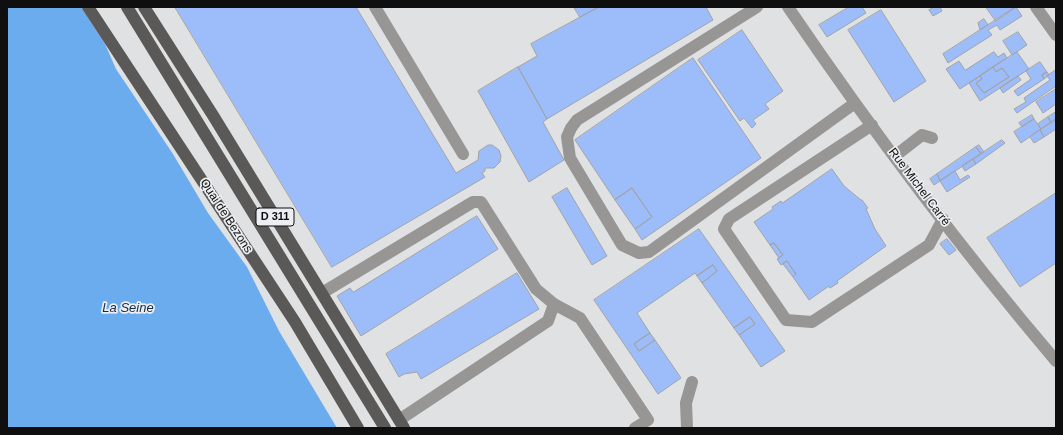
<!DOCTYPE html>
<meta charset="utf-8">
<style>
body{margin:0}
#map{position:relative;width:1063px;height:435px;overflow:hidden;background:#dfe1e3;font-family:Helvetica,sans-serif}
canvas{display:block}
.frame{position:absolute;inset:0;border:8px solid #0f0f10;pointer-events:none}
</style>
<div id="map">
<canvas width="1063" height="435"></canvas>
<div class="frame"></div>
</div>
<script>
const ctx = document.querySelector('canvas').getContext('2d');
ctx.lineJoin = 'round';
function fillPath(path, color) { ctx.fillStyle = color; ctx.fill(path, 'evenodd'); }
function trace(path, color, width, dash) { ctx.strokeStyle = color; ctx.lineWidth = width; ctx.lineCap = dash ? 'butt' : 'round'; ctx.setLineDash(dash || []); ctx.stroke(path); }
function label(font, color, halo, rows, align = 'center') {
  ctx.font = font + ' Helvetica,sans-serif'; ctx.lineWidth = 3.5; ctx.setLineDash([]); ctx.textBaseline = 'middle'; ctx.strokeStyle = halo; ctx.fillStyle = color; for (const [text, x, y, turn = 0] of rows) {
    ctx.save(); ctx.translate(x, y); ctx.rotate((+turn || 0) * Math.PI / 180); ctx.textAlign = isNaN(turn) ? turn : align; if (halo) ctx.strokeText(text, 0, 0); ctx.fillText(text, 0, 0); ctx.restore();
  }
}
fillPath(new Path2D(`
 M 7,7 L 81,7 L 105,44 L 116,69 L 173,154 L 208,213 L 247,267 L 279,331 L 337,428 L 7,428 Z`), '#6aacee');
const building = new Path2D(`
 M 175,7 L 356,7 L 456,173 L 478,160 L 479,151 L 488,145 L 492,145 L 499,150 L 501,156 L 500,162 L 494,168 L 485,168 L 485,171 L 482,173 L 485,177 L 332,267 Z
 M 574,7 L 599,7 L 580,17 Z
 M 599,7 L 706,7 L 713,20 L 547,119 L 518,67 L 537,56 L 531,44 Z
 M 849,7 L 862,7 L 866,13 L 827,37 L 819,25 Z
 M 935,7 L 940,7 L 942,11 L 933,16 L 929,10 Z
 M 986,7 L 1016,7 L 996,21 Z
 M 1016,7 L 1022,16 L 1000,30 L 997,25 L 988,30 L 992,35 L 948,63 L 943,54 Z
 M 881,10 L 926,81 L 894,102 L 848,30 Z
 M 984,19 L 988,25 L 980,30 L 978,23 Z
 M 742,30 L 783,91 L 765,104 L 769,109 L 753,120 L 756,124 L 752,128 L 744,118 L 740,121 L 698,60 Z
 M 1018,32 L 1027,45 L 1012,55 L 1003,41 Z
 M 994,52 L 998,57 L 1004,53 L 1007,58 L 960,89 L 946,69 L 959,61 L 965,70 Z
 M 1017,52 L 1029,69 L 980,101 L 969,83 L 980,76 L 982,79 L 976,83 L 984,93 L 1009,77 L 1002,68 L 996,72 L 993,67 Z
 M 693,58 L 761,158 L 642,240 L 635,229 L 652,217 L 632,188 L 615,200 L 575,140 Z
 M 1040,62 L 1047,72 L 1042,75 L 1044,79 L 1018,96 L 1014,91 L 1031,79 L 1026,71 Z
 M 518,67 L 547,119 L 543,122 L 564,160 L 529,182 L 478,91 Z
 M 993,67 L 996,72 L 1002,68 L 1009,77 L 984,93 L 976,83 L 982,79 L 980,76 Z
 M 1056,70 L 1056,86 L 1017,113 L 1014,109 L 1026,102 L 1024,98 L 1050,80 L 1047,76 Z
 M 1047,72 L 1049,75 L 1044,79 L 1042,75 Z
 M 1018,76 L 1021,80 L 1003,93 L 1000,88 Z
 M 1056,89 L 1056,104 L 1043,113 L 1036,102 Z
 M 1056,112 L 1056,119 L 1051,123 L 1048,117 Z
 M 1032,115 L 1034,119 L 1022,127 L 1019,123 Z
 M 1048,117 L 1051,123 L 1041,129 L 1038,124 Z
 M 1034,119 L 1041,129 L 1021,143 L 1014,132 Z
 M 1056,119 L 1056,129 L 1044,137 L 1040,130 Z
 M 1040,130 L 1044,137 L 1034,143 L 1030,137 Z
 M 1002,140 L 1005,143 L 976,164 L 973,159 Z
 M 979,145 L 984,152 L 981,154 L 976,147 Z
 M 976,147 L 981,154 L 940,181 L 937,174 Z
 M 973,159 L 976,164 L 965,171 L 962,166 Z
 M 832,169 L 844,186 L 861,200 L 862,200 L 868,208 L 866,209 L 875,229 L 886,246 L 837,281 L 838,283 L 830,288 L 829,286 L 809,300 L 793,277 L 796,274 L 787,261 L 781,265 L 777,259 L 783,255 L 774,243 L 770,245 L 754,222 L 773,209 L 772,207 L 781,201 L 782,203 Z
 M 955,171 L 960,180 L 968,175 L 970,177 L 947,192 L 940,181 Z
 M 937,174 L 940,181 L 934,185 L 930,179 Z
 M 567,188 L 607,256 L 592,265 L 552,197 Z
 M 632,188 L 652,217 L 635,229 L 615,200 Z
 M 1056,193 L 1056,263 L 1020,287 L 987,238 Z
 M 477,216 L 498,249 L 361,336 L 337,296 L 350,288 L 353,292 Z
 M 699,229 L 785,351 L 761,367 L 739,335 L 755,324 L 750,317 L 734,328 L 702,283 L 717,271 L 713,265 L 697,276 L 695,273 L 637,313 L 650,333 L 634,344 L 639,351 L 655,340 L 681,378 L 658,394 L 594,300 Z
 M 947,239 L 956,250 L 949,255 L 940,244 Z
 M 774,243 L 783,255 L 779,258 L 770,245 Z
 M 787,261 L 796,274 L 793,277 L 783,264 Z
 M 713,265 L 717,271 L 702,283 L 697,276 Z
 M 517,273 L 539,309 L 421,379 L 417,372 L 404,374 L 399,377 L 386,354 Z
 M 750,317 L 755,324 L 739,335 L 734,328 Z
 M 650,333 L 655,340 L 639,351 L 634,344 Z`);
fillPath(building, '#9dbcfa');
trace(building, '#a2a3a6', 1);
trace(new Path2D(`
 M 375,7 L 463,154
 M 757,7 L 577,120 L 571,128 L 567,137 L 570,158 L 622,245 L 639,253 L 649,252 L 855,103
 M 788,7 C 871,129 960,248 1056,361
 M 1036,7 L 1056,35
 M 872,125 L 729,219 L 724,229 L 786,320 L 812,322 L 929,245 L 943,219
 M 895,156 L 922,135 L 932,138
 M 322,293 L 473,202 L 481,202 L 536,289 L 554,304 L 580,318 L 648,420 L 635,428
 M 399,420 L 548,321 L 554,304
 M 687,428 L 686,403 L 692,382`), '#979695', 12);
trace(new Path2D(`
 M 88,7 L 295,322 L 358,428
 M 127,7 L 385,428
 M 144,7 L 214,117 L 404,428`), '#5a5957', 12);
for (const [x, y, w] of [
 [275,217,38]
]) { const box = new Path2D(); box.roundRect(x - w / 2, y - 9, w, 18, 3); ctx.fillStyle = '#edeef1'; ctx.fill(box); trace(box, '#0f0f10', 1); }
label('bold 11px', '#0f0f10', null, [
 ["D 311",275,217]
]);
label('12px', '#0f0f10', '#edeef1', [
 ["Rue Michel Carré",919,187,53],
 ["Quai de Bezons",226,216,57]
]);
label('italic 13px', '#112d48', '#edeef1', [
 ["La Seine",128,308]
]);
</script>
